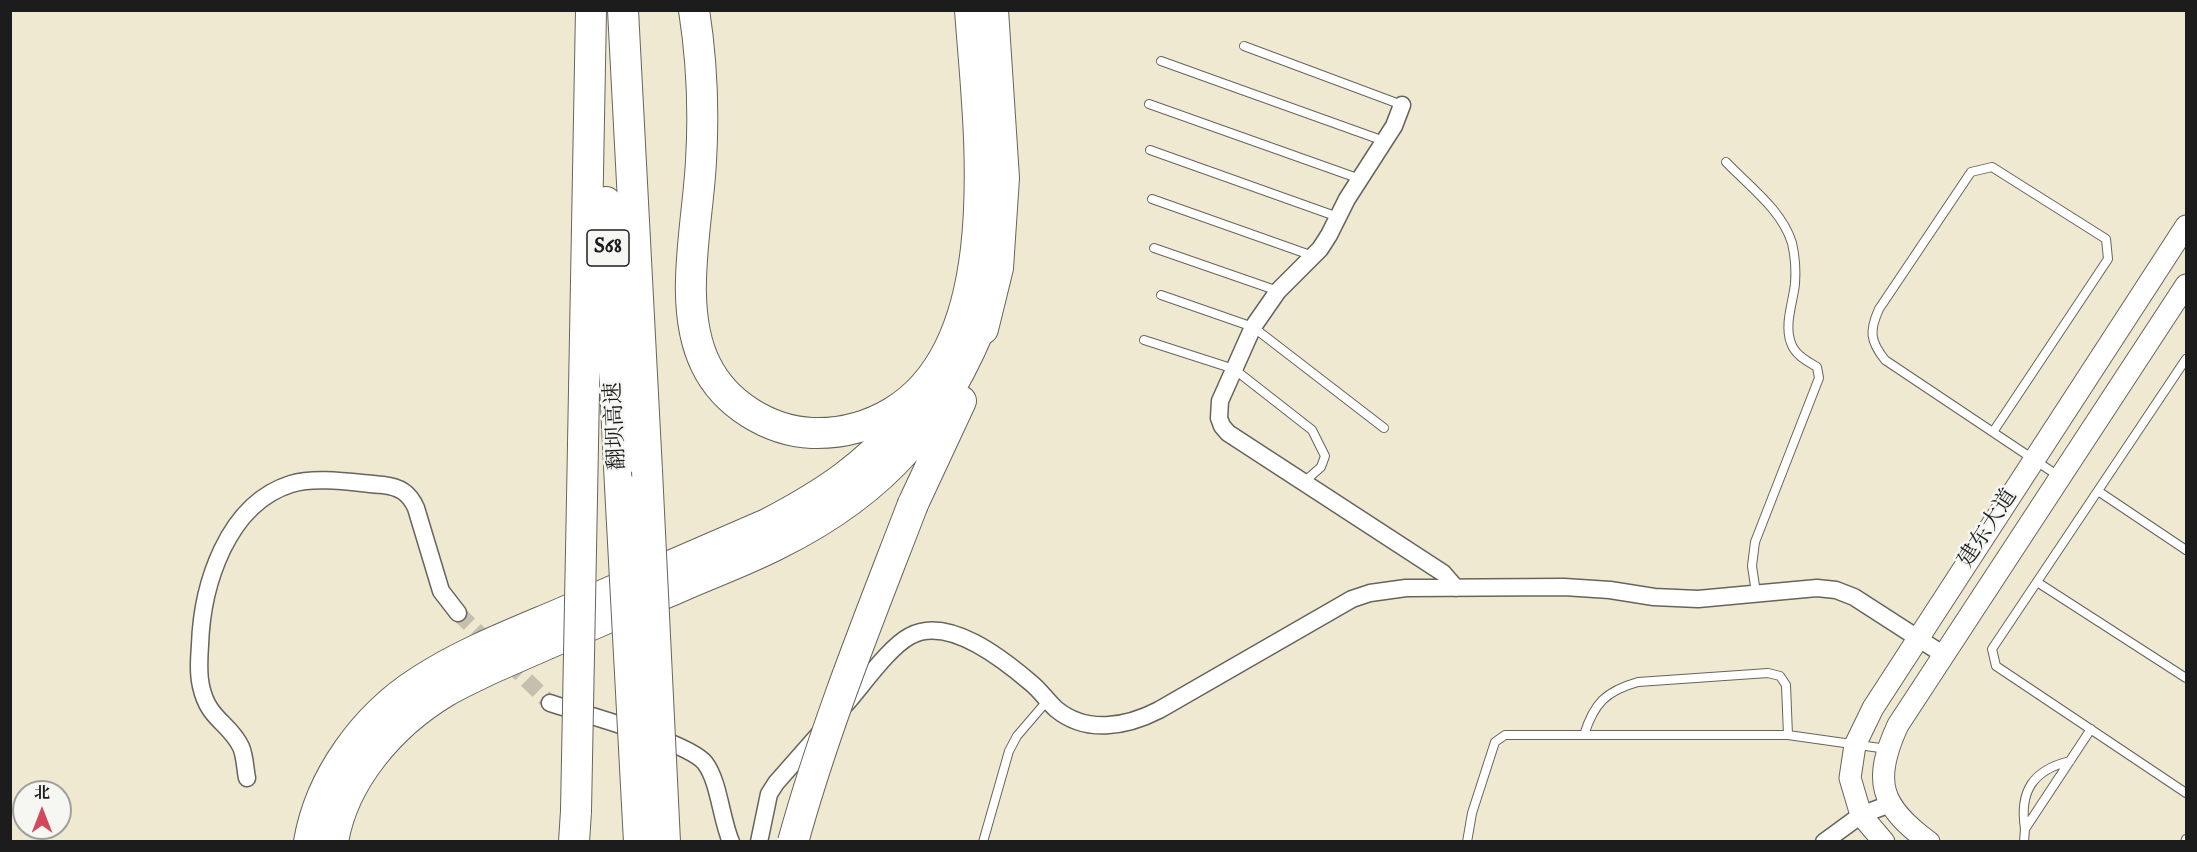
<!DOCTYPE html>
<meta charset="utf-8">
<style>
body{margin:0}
#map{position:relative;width:2197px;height:852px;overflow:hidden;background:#efe9d2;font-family:"IM FELL English","Noto Serif SC",serif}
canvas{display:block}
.frame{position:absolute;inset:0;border:12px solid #1c1c1c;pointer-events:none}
.north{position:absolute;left:12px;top:780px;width:60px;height:60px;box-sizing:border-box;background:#f6f6f2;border:2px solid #9f9f9c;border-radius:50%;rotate:0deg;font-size:16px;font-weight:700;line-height:24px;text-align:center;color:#1c1c1c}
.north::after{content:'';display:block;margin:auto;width:21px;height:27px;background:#d1495b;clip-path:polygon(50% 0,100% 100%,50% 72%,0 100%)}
</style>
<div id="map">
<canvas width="2197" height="852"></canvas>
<div class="frame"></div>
<div class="north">北</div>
</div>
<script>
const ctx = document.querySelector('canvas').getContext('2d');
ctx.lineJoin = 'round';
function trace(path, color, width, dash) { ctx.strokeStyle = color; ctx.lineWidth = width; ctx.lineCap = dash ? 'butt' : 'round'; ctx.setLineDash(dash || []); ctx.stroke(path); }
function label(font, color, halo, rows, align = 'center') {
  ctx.font = font + ' "IM FELL English","Noto Serif SC",serif'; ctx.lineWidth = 5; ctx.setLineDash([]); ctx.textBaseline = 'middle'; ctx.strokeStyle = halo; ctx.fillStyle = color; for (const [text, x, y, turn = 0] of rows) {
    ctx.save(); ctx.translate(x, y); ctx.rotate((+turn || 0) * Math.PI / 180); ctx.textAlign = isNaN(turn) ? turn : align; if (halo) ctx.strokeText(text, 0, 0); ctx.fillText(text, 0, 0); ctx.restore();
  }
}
trace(new Path2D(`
 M 458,613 L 550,703`), '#c5c0ae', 16, [16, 8]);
const service = new Path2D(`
 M 1244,46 L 1402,105
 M 1161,61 L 1384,141
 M 1149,104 L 1360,179
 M 1150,150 L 1338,217
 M 1726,162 C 1749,186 1782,210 1792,243 C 1795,256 1796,271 1795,284 C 1793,302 1784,325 1791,343 C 1795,355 1807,361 1817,367 L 1819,378 L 1755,542 L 1752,566 L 1756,593
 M 1152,199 L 1313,256
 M 1154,248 L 1278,291
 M 1161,295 L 1253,327 L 1384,428
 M 1144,340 L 1234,369 L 1312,430 L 1325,456 L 1321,467 L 1304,482
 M 2186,359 L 1992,649 L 1996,666 L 2186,793
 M 1993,432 L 2108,259 L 2106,239 L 1992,167 L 1971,172 L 1879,309 C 1869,331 1870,341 1885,360 L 2060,477
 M 2098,491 L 2186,550
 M 2037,582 L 2186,678
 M 1584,735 C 1594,703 1606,691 1638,682 L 1768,673 L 1780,676 L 1786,685 L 1788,735
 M 2025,829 C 2019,791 2033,770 2070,761
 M 983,842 L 1009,751 L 1017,736 L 1047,701
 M 1467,842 L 1472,813 L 1495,742 L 1505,735 L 1788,735 L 1887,749
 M 2024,842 L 2025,829 L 2091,729
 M 2185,842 L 2186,839`);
const minor = new Path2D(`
 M 1402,105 L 1394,126 L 1347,199 L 1329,235 L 1320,249 L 1278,291 L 1253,327 L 1220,401 L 1219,418 L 1222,426 L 1228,433 L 1443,573 L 1456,588
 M 550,703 C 580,713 689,742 705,763 C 719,781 721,819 731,842
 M 845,705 C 862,686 889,647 910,636 C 948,615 1003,659 1031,683 C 1040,690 1047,701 1056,709 C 1086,734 1126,727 1159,710 L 1352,599 L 1370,593 L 1406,588 L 1564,587 L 1610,590 L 1654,597 L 1698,599 L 1817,588 L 1836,590 L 1854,597 L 1944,655
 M 247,778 C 245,768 245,756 241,747 C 229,722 208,720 201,686 C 198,673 199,659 200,645 C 202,585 227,504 291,484 C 317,476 356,483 383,485 C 399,487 409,492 416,508 L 441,591 L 458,613
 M 759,842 L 769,794 L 776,783 L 820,733
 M 1824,842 L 1861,815 L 1890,804`);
const tertiary = new Path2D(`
 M 1884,842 L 1861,815 L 1850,778 L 1855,745 L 1873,708 L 2186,226
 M 1929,842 C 1880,806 1872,781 1898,725 L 2186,285`);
const motorway = new Path2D(`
 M 623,10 L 647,471
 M 694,10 C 702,61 704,111 701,161 C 698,224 677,307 706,365 C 725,404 769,431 812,433 C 842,434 868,427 893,412 C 1009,342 978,124 970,10
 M 606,202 L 620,486
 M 983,329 L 998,268 L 1004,178 L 993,10
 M 582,498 L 591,10
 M 913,504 L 961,401
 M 309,842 C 320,777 365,716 420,681 C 469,649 526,629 580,605 C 642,578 705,551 767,524 C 826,493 865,467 909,416
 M 333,842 C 343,779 392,724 445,692 C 458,684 472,678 486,671 C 551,642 617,614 682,586 C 714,572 747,560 778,544 C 885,491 945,421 987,310
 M 574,842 L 576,811`);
trace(service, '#66645c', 10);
trace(minor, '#66645c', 19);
trace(tertiary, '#66645c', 23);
trace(motorway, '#66645c', 32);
trace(service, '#fff', 8);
trace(minor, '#fff', 16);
trace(tertiary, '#fff', 21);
trace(motorway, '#fff', 30);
const motorwayBridge = new Path2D(`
 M 647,471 L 665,842
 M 620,486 L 639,842
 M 576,811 L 582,498
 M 793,842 C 825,726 870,616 913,504`);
trace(motorwayBridge, '#66645c', 32, []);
trace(motorwayBridge, '#fff', 30);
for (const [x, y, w] of [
 [608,248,42]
]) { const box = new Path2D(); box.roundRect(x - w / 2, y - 18, w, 36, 4.5); ctx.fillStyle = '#f6f6f2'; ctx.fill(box); trace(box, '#1c1c1c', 1.5); }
label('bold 21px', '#1c1c1c', null, [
 ["S68",608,248]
]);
label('22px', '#1c1c1c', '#f6f6f2', [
 ["翻坝高速",617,426,-93],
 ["建东大道",1989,529,-57]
]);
</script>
